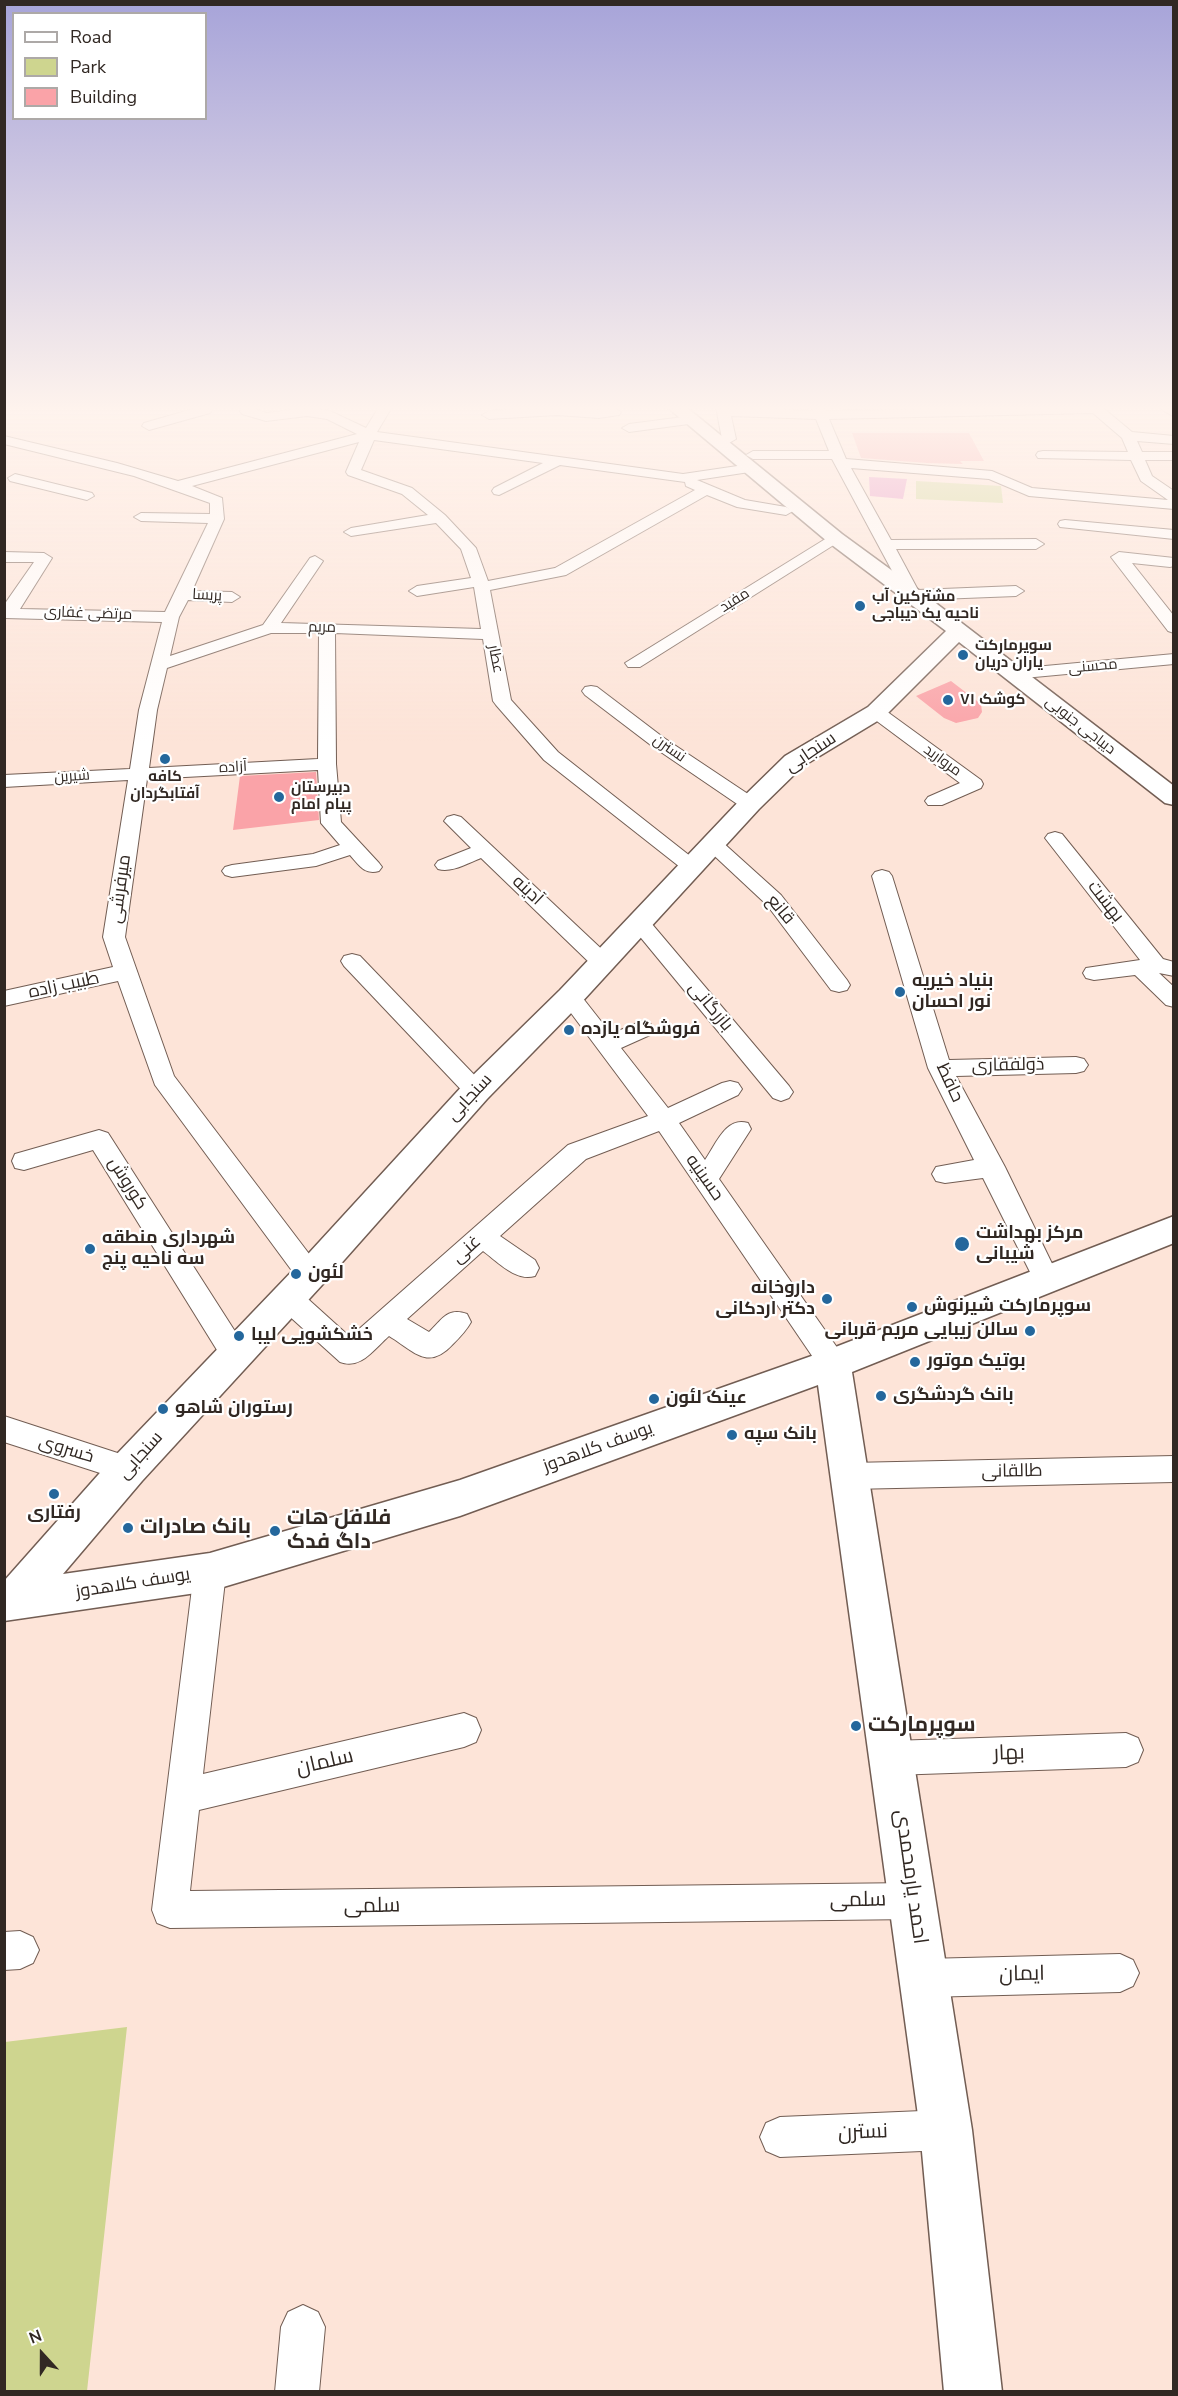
<!DOCTYPE html>
<meta charset="utf-8">
<style>
body{margin:0}
#map{position:relative;width:1178px;height:2396px;overflow:hidden;background:#fde4d8;font-family:"Nunito Sans",sans-serif}
canvas{display:block}
.frame{position:absolute;inset:0;border:6px solid #312823;pointer-events:none}
.legend{position:absolute;left:12px;top:12px;width:195px;height:108px;box-sizing:border-box;background:#fff;border:2px solid #ada9a7;margin:0;padding:8px 10px;list-style:none;font-size:18px;color:#312823}
.legend li{display:flex;align-items:center;gap:12px;height:30px}
.legend b{width:30px;border:2px solid #ada9a7}
.north{position:absolute;left:12px;top:2324px;width:60px;height:60px;-webkit-text-stroke:4px #fff;paint-order:stroke;rotate:339deg;font-size:16px;font-weight:700;line-height:24px;text-align:center;color:#312823}
.north::after{content:'';display:block;margin:auto;width:21px;height:27px;background:#312823;clip-path:polygon(50% 0,100% 100%,50% 72%,0 100%)}
</style>
<div id="map">
<canvas width="1178" height="2396"></canvas>
<div class="frame"></div>
<ul class="legend">
<li><b style="height:8px;background:#fff"></b>Road</li>
<li><b style="height:16px;background:#ced58f"></b>Park</li>
<li><b style="height:16px;background:#faa3a8"></b>Building</li>
</ul>
<div class="north">N</div>
</div>
<script>
const ctx = document.querySelector('canvas').getContext('2d');
ctx.lineJoin = 'round';
function fillPath(path, color) { ctx.fillStyle = color; ctx.fill(path, 'evenodd'); }
function trace(path, color, width, dash) { ctx.strokeStyle = color; ctx.lineWidth = width; ctx.lineCap = dash ? 'butt' : 'round'; ctx.setLineDash(dash || []); ctx.stroke(path); }
function label(font, color, halo, rows, align = 'center') {
  ctx.font = font + ' "Nunito Sans",Cairo,sans-serif'; ctx.lineWidth = 4.5; ctx.setLineDash([]); ctx.textBaseline = 'middle'; ctx.strokeStyle = halo; ctx.fillStyle = color; for (const [text, x, y, turn = 0] of rows) {
    ctx.save(); ctx.translate(x, y); ctx.rotate((+turn || 0) * Math.PI / 180); ctx.textAlign = isNaN(turn) ? turn : align; if (halo) ctx.strokeText(text, 0, 0); ctx.fillText(text, 0, 0); ctx.restore();
  }
}
fillPath(new Path2D(`
 M 916,481 L 1001,486 L 1003,503 L 916,499 Z
 M 127,2027 L 87,2391 L 5,2391 L 5,2042 Z`), '#ced58f');
fillPath(new Path2D(`
 M 869,477 L 907,479 L 903,499 L 870,496 Z`), '#e68bc3');
fillPath(new Path2D(`
 M 852,433 L 969,433 L 984,461 L 960,461 L 963,464 L 927,463 L 861,458 Z
 M 951,681 L 981,704 L 982,712 L 978,718 L 956,723 L 944,718 L 916,696 Z
 M 316,772 L 319,820 L 233,830 L 240,776 Z`), '#faa3a8');
const street = new Path2D(`
 M 200,407 L 210,407 L 212,410 L 210,413 L 149,430 L 142,426 L 144,423 Z
 M 248,407 L 267,413 L 307,408 L 330,411 L 366,428 L 379,407 L 392,407 L 377,432 L 683,474 L 751,464 L 756,465 L 758,468 L 756,471 L 697,480 L 745,500 L 786,507 L 793,511 L 786,515 L 737,507 L 707,495 L 566,575 L 490,590 L 511,700 L 558,752 L 699,863 L 702,867 L 699,871 L 692,873 L 685,871 L 544,760 L 496,705 L 493,701 L 483,639 L 335,633 L 336,764 L 341,822 L 379,863 L 382,867 L 379,871 C 364,875 359,865 350,855 L 316,866 L 232,877 L 225,875 L 222,871 L 225,867 L 232,865 L 313,854 L 340,845 L 321,823 L 318,770 L 147,779 L 125,937 L 174,1076 L 319,1267 L 323,1275 L 319,1283 L 310,1286 L 301,1283 L 155,1085 L 118,981 L 4,1006 L 4,991 L 113,967 L 103,937 L 128,780 L 4,787 L 4,775 L 130,769 L 139,710 L 162,622 L 4,618 L 4,605 L 34,562 L 4,562 L 4,552 L 44,553 L 52,558 L 20,609 L 165,612 L 208,523 L 141,521 L 134,517 L 141,513 L 210,514 L 210,503 L 134,476 L 4,444 L 4,436 L 117,463 L 178,481 L 357,434 L 327,419 L 307,416 L 266,421 L 242,414 L 240,411 L 242,408 ZM 374,440 L 543,463 L 494,488 L 492,491 L 494,494 L 499,495 L 560,465 L 685,482 L 686,486 L 695,490 L 555,568 L 488,581 L 476,548 L 445,515 L 412,488 L 361,470 ZM 359,442 L 346,472 L 348,475 L 402,494 L 428,515 L 351,528 L 344,532 L 351,536 L 436,523 L 461,549 L 471,578 L 417,586 L 409,591 L 417,596 L 474,587 L 481,629 L 281,623 L 323,561 L 315,556 L 310,558 L 263,625 L 170,656 L 179,617 L 188,600 L 232,602 L 240,597 L 232,592 L 192,591 L 224,519 L 222,498 L 192,486 ZM 271,633 L 319,633 L 318,759 L 149,768 L 157,710 L 167,668 Z
 M 560,407 L 599,410 L 614,408 L 621,412 L 619,415 L 599,418 L 557,415 L 489,419 L 482,415 L 489,411 Z
 M 716,407 L 813,411 L 812,407 L 825,407 L 826,411 L 1102,407 L 1132,432 L 1174,436 L 1174,444 L 1137,441 L 1142,452 L 1174,452 L 1174,460 L 1145,460 L 1152,476 L 1174,491 L 1174,509 L 1029,496 L 989,479 L 851,468 L 891,540 L 1036,539 L 1044,544 L 1036,549 L 896,549 L 918,590 L 1016,586 L 1024,591 L 1016,596 L 913,600 L 905,595 L 832,459 L 753,459 L 746,455 L 753,451 L 829,451 L 816,419 L 731,416 L 736,439 L 729,443 L 722,439 ZM 1093,413 L 1122,438 L 1128,452 L 1043,451 L 1038,452 L 1036,455 L 1038,458 L 1131,460 L 1141,481 L 1168,500 L 1032,488 L 992,471 L 846,459 L 829,419 Z
 M 1158,407 L 1174,407 L 1174,417 Z
 M 691,416 L 698,420 L 696,423 L 629,432 L 622,428 L 629,424 Z
 M 15,474 L 92,493 L 94,496 L 87,500 L 10,481 L 8,478 Z
 M 1065,520 L 1174,530 L 1174,539 L 1060,527 L 1058,524 L 1060,521 Z
 M 835,533 L 843,538 L 840,541 L 640,667 L 628,667 L 625,663 Z
 M 1119,552 L 1174,558 L 1174,566 L 1170,567 L 1132,563 L 1174,616 L 1174,633 L 1168,631 L 1111,557 Z
 M 1174,654 L 1174,664 L 1013,679 L 1007,678 L 1004,674 L 1007,670 L 1013,669 Z
 M 591,686 L 597,687 L 664,738 L 757,800 L 760,804 L 757,808 L 743,808 L 652,746 L 585,695 L 582,691 L 585,687 Z
 M 876,707 L 882,708 L 981,780 L 983,784 L 981,788 L 942,805 L 928,805 L 925,801 L 928,797 L 960,783 L 870,716 L 867,712 L 870,708 Z
 M 454,815 L 461,817 L 609,956 L 612,961 L 609,966 L 601,968 L 593,966 L 481,858 C 468,863 452,873 438,869 L 435,865 L 438,861 L 471,848 L 444,821 L 447,817 Z
 M 1055,832 L 1062,834 L 1163,959 L 1174,962 L 1174,976 L 1159,973 L 1174,987 L 1174,1007 L 1166,1005 L 1135,975 L 1094,980 L 1086,978 L 1083,973 L 1086,968 L 1140,960 L 1045,838 L 1048,834 Z
 M 713,838 L 720,840 L 781,895 L 847,980 L 850,985 L 847,990 L 839,992 L 831,990 L 767,905 L 706,848 L 703,844 L 706,840 Z
 M 882,870 L 889,872 L 892,876 L 949,1060 L 1076,1057 L 1084,1059 L 1088,1065 L 1084,1071 L 1076,1073 L 956,1076 L 1005,1167 L 1059,1278 L 1055,1286 L 1046,1289 L 1037,1286 L 983,1178 L 945,1183 L 936,1181 L 932,1174 L 936,1167 L 974,1160 L 928,1068 L 872,876 L 875,872 Z
 M 639,915 L 646,917 L 789,1086 L 793,1092 L 789,1098 L 781,1101 L 773,1098 L 632,927 L 628,922 L 632,917 Z
 M 352,954 L 360,956 L 484,1085 L 488,1091 L 484,1097 L 476,1100 L 468,1097 L 344,966 L 341,961 L 344,956 Z
 M 570,990 L 578,992 L 611,1034 L 642,1021 L 650,1023 L 653,1029 L 650,1035 L 621,1048 L 668,1108 L 722,1083 L 730,1081 L 738,1083 L 742,1089 L 738,1095 L 679,1123 L 705,1160 C 716,1144 726,1116 748,1123 L 751,1129 L 719,1179 L 843,1356 L 847,1364 L 843,1372 L 833,1376 L 823,1372 L 659,1131 L 586,1159 L 500,1236 L 535,1260 L 539,1268 L 535,1276 C 516,1282 498,1262 483,1251 L 407,1319 L 429,1332 C 442,1320 447,1307 467,1314 L 471,1322 C 466,1331 460,1337 453,1344 C 428,1371 415,1352 389,1336 C 374,1349 361,1370 340,1362 L 278,1306 L 274,1298 L 278,1290 L 288,1287 L 298,1290 L 350,1337 L 568,1145 L 648,1116 L 559,997 L 562,992 Z
 M 99,1130 L 108,1133 L 245,1347 L 249,1355 L 245,1363 L 235,1367 L 225,1363 L 93,1150 L 24,1170 L 15,1168 L 12,1161 L 15,1154 Z
 M 4,1416 L 139,1460 L 143,1469 L 139,1478 L 128,1482 L 4,1442 Z
 M 1174,1456 L 1174,1482 L 850,1489 L 839,1485 L 835,1476 L 839,1467 L 850,1463 Z
 M 210,1557 L 221,1562 L 226,1572 L 203,1774 L 464,1713 L 476,1718 L 481,1730 L 476,1742 L 464,1747 L 199,1810 L 190,1891 L 914,1883 L 927,1888 L 932,1901 L 927,1914 L 914,1919 L 170,1928 L 157,1923 L 152,1910 L 194,1572 L 199,1562 Z
 M 1126,1733 L 1138,1738 L 1143,1750 L 1138,1762 L 1126,1767 L 892,1775 L 880,1770 L 875,1758 L 880,1746 L 892,1741 Z
 M 20,1931 L 33,1937 L 39,1950 L 33,1963 L 20,1969 L 4,1970 L 4,1932 Z
 M 1120,1954 L 1133,1960 L 1139,1973 L 1133,1986 L 1120,1992 L 925,1997 L 912,1991 L 906,1978 L 912,1965 L 925,1959 Z
 M 946,2110 L 960,2116 L 966,2130 L 960,2144 L 946,2150 L 780,2157 L 766,2151 L 760,2137 L 766,2123 L 780,2117 Z
 M 303,2305 L 318,2312 L 325,2327 L 319,2392 L 275,2392 L 281,2327 L 288,2312 Z`);
const secondary = new Path2D(`
 M 667,407 L 686,407 L 842,534 L 920,591 L 1174,786 L 1174,805 L 1165,803 L 959,642 L 884,717 L 803,766 L 759,809 L 580,1004 L 487,1099 L 322,1285 L 142,1481 L 63,1574 L 210,1553 L 460,1480 L 820,1353 L 1174,1216 L 1174,1243 L 852,1372 L 972,2130 L 1002,2392 L 944,2392 L 920,2130 L 818,1385 L 460,1516 L 210,1591 L 4,1621 L 4,1581 L 114,1457 L 298,1265 L 465,1083 L 560,990 L 741,799 L 785,756 L 868,707 L 946,631 L 828,542 Z`);
trace(street, '#725d53', 2);
trace(secondary, '#725d53', 3);
fillPath(street, '#fff');
fillPath(secondary, '#fff');
const sky = ctx.createLinearGradient(0, 0, 0, 743);
sky.addColorStop(0, '#a7a4d9');
sky.addColorStop(0.55, '#fef3ed');
sky.addColorStop(1, '#fef3ed00');
ctx.fillStyle = sky;
ctx.fillRect(0, 0, 1178, 743);
for (const [x, y, r, color] of [
 [860,606,6,"#24679c"],
 [963,655,6,"#24679c"],
 [948,700,6,"#24679c"],
 [165,759,6,"#24679c"],
 [279,797,6,"#24679c"],
 [900,992,6,"#24679c"],
 [569,1030,6,"#24679c"],
 [962,1244,8,"#24679c"],
 [90,1249,6,"#24679c"],
 [296,1274,6,"#24679c"],
 [827,1299,6,"#24679c"],
 [912,1307,6,"#24679c"],
 [1030,1331,6,"#24679c"],
 [239,1336,6,"#24679c"],
 [915,1362,6,"#24679c"],
 [881,1396,6,"#24679c"],
 [654,1399,6,"#24679c"],
 [163,1409,6,"#24679c"],
 [732,1435,6,"#24679c"],
 [54,1494,6,"#24679c"],
 [128,1528,6,"#24679c"],
 [275,1531,6,"#24679c"],
 [856,1726,6,"#24679c"]
]) { const dot = new Path2D(); dot.arc(x, y, r, 0, 2 * Math.PI); ctx.fillStyle = color; ctx.fill(dot); trace(dot, '#fff', 2); }
label('15px', '#312823', '#fff', [
 ["پریسا",207,596,3],
 ["مفید",735,601,-32],
 ["مرتضی غفاری",88,614,2],
 ["مریم",322,628,1],
 ["عطار",495,659,79],
 ["محسنی",1093,667,-5],
 ["دیباجی جنوبی",1080,726,38],
 ["نسترن",669,749,35],
 ["مروارید",942,761,36],
 ["آزاده",233,768,-3],
 ["شیرین",72,777,-4]
]);
label('bold 15px', '#312823', '#fff', [
 ["مشترکین آب",872,597],
 ["ناحیه یک دیباجی",872,614],
 ["سوپرمارکت",975,646],
 ["یاران دریان",975,663],
 ["کوشک ۷۱",960,700],
 ["کافه",165,777,"center"],
 ["آفتابگردان",165,794,"center"],
 ["دبیرستان",291,788],
 ["پیام امام",291,805]
], 'left');
label('18px', '#312823', '#fff', [
 ["سنجابی",811,753,-34],
 ["میرفرشی",121,889,-82],
 ["آدینه",527,891,43],
 ["بهشت",1105,902,52],
 ["قانع",780,910,50],
 ["طبیب زاده",64,986,-12],
 ["بازرگانی",710,1007,50],
 ["ذولفقاری",1008,1066,-1],
 ["حافظ",949,1083,65],
 ["سنجابی",470,1098,-47],
 ["حسینیه",704,1178,55],
 ["کوروش",127,1184,58],
 ["غنی",467,1250,-42],
 ["یوسف کلاهدوز",598,1448,-20],
 ["خسروی",66,1450,17],
 ["سنجابی",141,1456,-48],
 ["طالقانی",1012,1472,-1],
 ["یوسف کلاهدوز",133,1584,-9]
]);
label('bold 18px', '#312823', '#fff', [
 ["بنیاد خیریه",912,982],
 ["نور احسان",912,1003],
 ["فروشگاه یازده",581,1030],
 ["مرکز بهداشت",976,1234],
 ["شیبانی",976,1255],
 ["شهرداری منطقه",102,1239],
 ["سه ناحیه پنج",102,1260],
 ["لئون",308,1274],
 ["داروخانه",815,1289,"right"],
 ["دکتر اردکانی",815,1310,"right"],
 ["سوپرمارکت شیرنوش",924,1307],
 ["سالن زیبایی مریم قربانی",1018,1331,"right"],
 ["خشکشویی لیبا",251,1336],
 ["بوتیک موتور",927,1362],
 ["بانک گردشگری",893,1396],
 ["عینک لئون",666,1399],
 ["رستوران شاهو",175,1409],
 ["بانک سپه",744,1435],
 ["رفتاری",54,1514,"center"]
], 'left');
label('bold 21px', '#312823', '#fff', [
 ["فلافل هات",287,1519],
 ["داگ فدک",287,1543],
 ["بانک صادرات",140,1528],
 ["سوپرمارکت",868,1726]
], 'left');
label('21px', '#312823', '#fff', [
 ["بهار",1009,1754,-2],
 ["سلمان",325,1763,-13],
 ["احمد یارمحمدی",910,1877,82],
 ["سلمی",858,1901,-1],
 ["سلمی",372,1907,-1],
 ["ایمان",1022,1975,-1],
 ["نسترن",863,2133,-2]
]);
</script>
